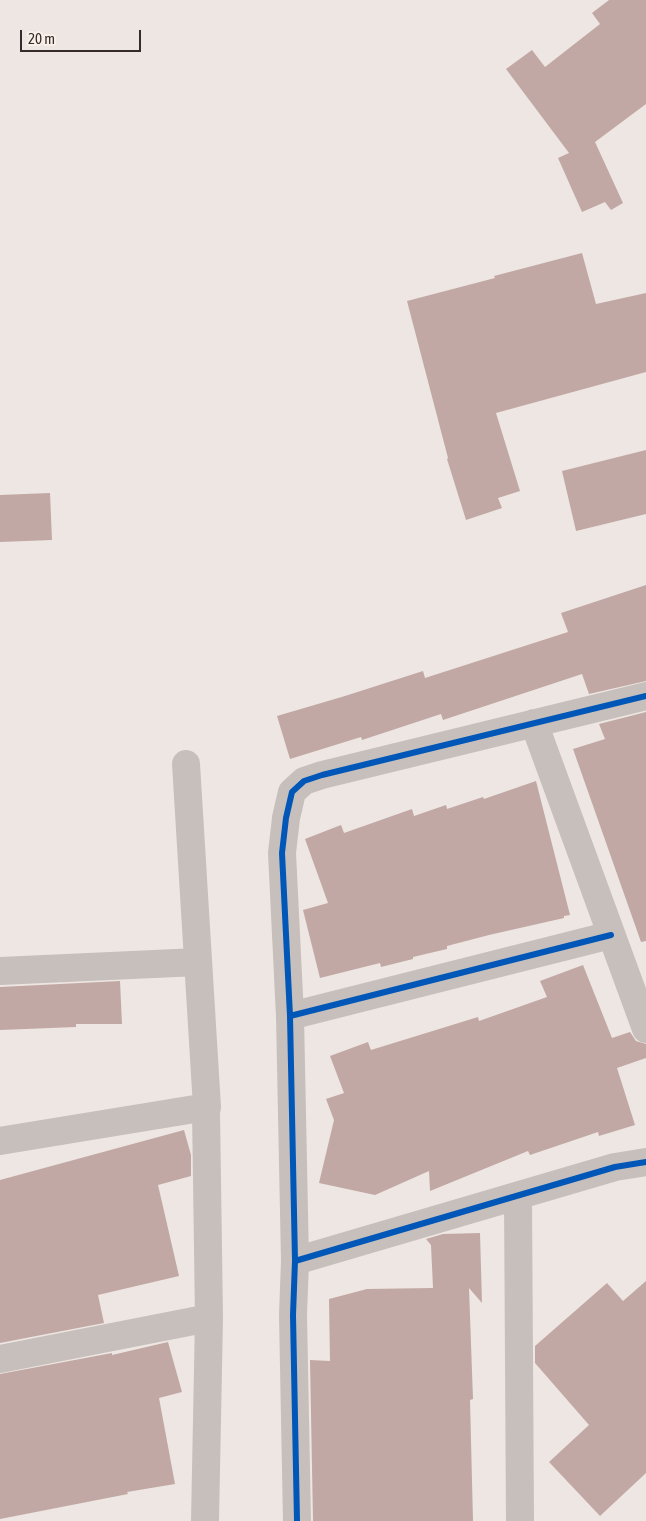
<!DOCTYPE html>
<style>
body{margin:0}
#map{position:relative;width:646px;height:1521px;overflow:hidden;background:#eee6e2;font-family:"Asap Condensed",sans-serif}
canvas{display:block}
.scale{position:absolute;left:20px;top:30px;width:121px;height:22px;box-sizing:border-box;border:2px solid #372b29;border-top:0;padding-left:6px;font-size:15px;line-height:18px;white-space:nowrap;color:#372b29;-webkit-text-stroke:4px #f9f0ea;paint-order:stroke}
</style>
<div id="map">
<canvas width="646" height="1521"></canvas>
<div class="scale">20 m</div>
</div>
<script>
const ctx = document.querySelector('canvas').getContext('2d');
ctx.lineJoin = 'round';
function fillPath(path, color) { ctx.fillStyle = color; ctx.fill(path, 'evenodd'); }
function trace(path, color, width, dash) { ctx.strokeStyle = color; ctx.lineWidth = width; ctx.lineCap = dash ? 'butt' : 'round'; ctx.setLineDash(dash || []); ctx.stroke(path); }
fillPath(new Path2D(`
 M 609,0 L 646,0 L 646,104 L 595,142 L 623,203 L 611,210 L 605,202 L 582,212 L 558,158 L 569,153 L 506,69 L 532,50 L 545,67 L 600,24 L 592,13 Z
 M 582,253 L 596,304 L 646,293 L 646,372 L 496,413 L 520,491 L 498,498 L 502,508 L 466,520 L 447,459 L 448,458 L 407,301 L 495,278 L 494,276 Z
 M 646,450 L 646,514 L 576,531 L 562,471 Z
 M 50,493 L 52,540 L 0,542 L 0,495 Z
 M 646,585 L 646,681 L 589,694 L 582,674 L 443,720 L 441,714 L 362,740 L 361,737 L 290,759 L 277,716 L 345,696 L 423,671 L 425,678 L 568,632 L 561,613 Z
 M 646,712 L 646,941 L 641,942 L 573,749 L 605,739 L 599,724 Z
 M 536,781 L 570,915 L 564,916 L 564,918 L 489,935 L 447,946 L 447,949 L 413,957 L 413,959 L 381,967 L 380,963 L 320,978 L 303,910 L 328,903 L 305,839 L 341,825 L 344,833 L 412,809 L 414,816 L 446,805 L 447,809 L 483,797 L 484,799 Z
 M 583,965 L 612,1038 L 630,1032 L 636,1041 L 646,1044 L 646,1058 L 617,1068 L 635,1125 L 599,1136 L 598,1132 L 530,1155 L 528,1151 L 430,1191 L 429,1171 L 375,1195 L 319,1183 L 334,1120 L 326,1099 L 344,1093 L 330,1056 L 368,1042 L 371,1050 L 478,1017 L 479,1021 L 547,997 L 540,981 Z
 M 120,981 L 122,1024 L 76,1024 L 76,1027 L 0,1030 L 0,987 Z
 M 184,1130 L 191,1155 L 191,1176 L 158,1185 L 179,1276 L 98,1295 L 104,1323 L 0,1343 L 0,1180 Z
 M 480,1233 L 482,1303 L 469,1288 L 473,1399 L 470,1400 L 473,1521 L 313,1521 L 310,1360 L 330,1361 L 329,1299 L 367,1289 L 433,1288 L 431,1245 L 426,1239 L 443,1234 Z
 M 646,1281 L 646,1473 L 600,1516 L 549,1462 L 589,1425 L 535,1363 L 535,1346 L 607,1283 L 623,1301 Z
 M 168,1342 L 182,1392 L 159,1398 L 175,1484 L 127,1492 L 128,1494 L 0,1519 L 0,1374 L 112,1353 L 112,1355 Z`), '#c1a8a4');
trace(new Path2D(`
 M 534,723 L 646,1029
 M 186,764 L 207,1107 L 206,1111 L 209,1318 L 205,1521
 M 0,971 L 198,962
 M 290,1016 L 611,935
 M 0,1141 L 207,1107
 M 518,1197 L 520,1521
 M 295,1261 L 615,1167 L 646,1162
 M 0,1359 L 209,1318
 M 297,1521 L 293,1315 L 295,1261 L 290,1016 L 282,853 L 286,818 L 292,792 L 304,781 L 322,775 L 646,696`), '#c7bfbb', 28);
trace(new Path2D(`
 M 290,1016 L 611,935
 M 295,1261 L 615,1167 L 646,1162
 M 297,1521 L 293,1315 L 295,1261 L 290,1016 L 282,853 L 286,818 L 292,792 L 304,781 L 322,775 L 646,696`), '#0057b8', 6);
</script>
